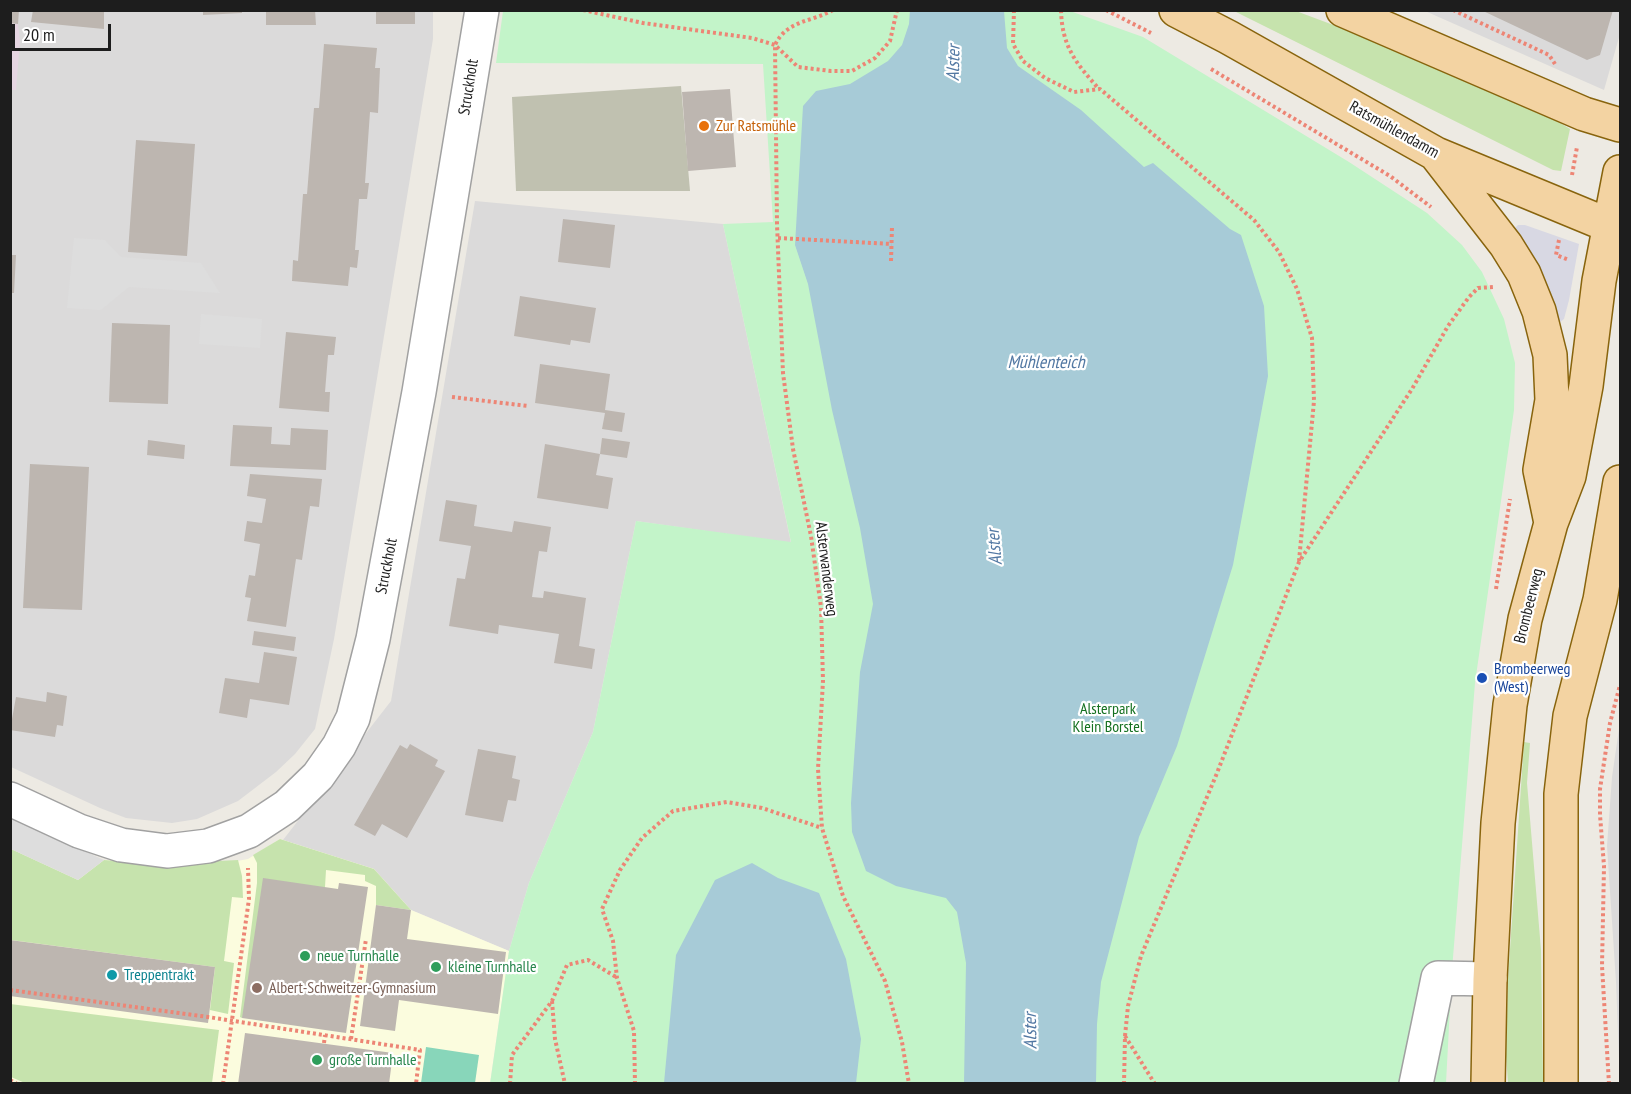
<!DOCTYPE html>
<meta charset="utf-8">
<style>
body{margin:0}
#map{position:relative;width:1631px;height:1094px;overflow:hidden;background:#edeae3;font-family:"PT Sans Narrow",sans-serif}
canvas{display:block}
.frame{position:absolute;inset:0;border:12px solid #1d1d1d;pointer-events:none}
.scale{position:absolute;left:12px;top:24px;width:99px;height:27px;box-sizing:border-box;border:3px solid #1d1d1d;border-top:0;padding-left:8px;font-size:18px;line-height:21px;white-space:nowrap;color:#1d1d1d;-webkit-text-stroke:4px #fff;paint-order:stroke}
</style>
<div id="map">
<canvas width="1631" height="1094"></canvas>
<div class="frame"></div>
<div class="scale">20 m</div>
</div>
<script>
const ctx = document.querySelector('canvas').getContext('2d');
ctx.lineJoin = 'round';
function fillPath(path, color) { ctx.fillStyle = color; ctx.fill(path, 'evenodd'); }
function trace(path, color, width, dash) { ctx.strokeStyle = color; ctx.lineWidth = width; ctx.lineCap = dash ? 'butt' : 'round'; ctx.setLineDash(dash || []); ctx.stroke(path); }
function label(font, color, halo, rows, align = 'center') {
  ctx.font = font + ' "PT Sans Narrow",sans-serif'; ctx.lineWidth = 4.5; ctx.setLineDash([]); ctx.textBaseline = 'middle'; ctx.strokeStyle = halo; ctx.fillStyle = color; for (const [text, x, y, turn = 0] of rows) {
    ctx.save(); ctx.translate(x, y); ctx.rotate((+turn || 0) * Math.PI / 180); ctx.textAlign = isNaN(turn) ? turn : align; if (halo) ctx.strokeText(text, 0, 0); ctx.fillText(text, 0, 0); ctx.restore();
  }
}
fillPath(new Path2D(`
 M 11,11 L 433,11 L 433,39 L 334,639 L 315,729 L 295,754 L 276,772 L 238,801 L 197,819 L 172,823 L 126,818 L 100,808 L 11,767 Z
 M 1425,11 L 1620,11 L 1620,34 L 1604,90 Z
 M 475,201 L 723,224 L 791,543 L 636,521 L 593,732 L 529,883 L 509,951 L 411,910 L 374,869 L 283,840 L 391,701 Z
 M 1620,722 L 1620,1084 L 1616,982 L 1607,846 L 1612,777 Z`), '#dbdada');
fillPath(new Path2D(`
 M 10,23 L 18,24 L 20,41 L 16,90 L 11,90 Z`), '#e6d6e2');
fillPath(new Path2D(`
 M 280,839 L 374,869 L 411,910 L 509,951 L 490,1083 L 11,1084 L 11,849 L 78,880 L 104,860 L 159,864 L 226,863 L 248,859 Z`), '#fbfcde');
fillPath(new Path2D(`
 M 681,86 L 690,191 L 516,191 L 512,97 Z`), '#c0c1b0');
fillPath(new Path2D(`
 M 1234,11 L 1296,11 L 1360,35 L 1552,118 L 1570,129 L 1561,171 L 1553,170 Z
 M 1524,742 L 1530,743 L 1527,783 L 1541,950 L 1543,1083 L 1508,1083 L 1506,1055 L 1508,979 Z
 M 280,839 L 374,869 L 411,910 L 376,905 L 376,886 L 365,881 L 365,875 L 326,870 L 325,887 L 242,1018 L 240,1017 L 257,883 L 257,863 L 253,855 Z
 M 11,849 L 78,880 L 104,860 L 159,864 L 238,860 L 242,876 L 243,898 L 232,897 L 224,961 L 234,963 L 228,1014 L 210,1010 L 215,967 L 11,940 Z
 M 10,1004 L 219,1030 L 212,1083 L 25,1083 L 11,1077 Z`), '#c6e3ad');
fillPath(new Path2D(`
 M 503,11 L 1070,11 L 1143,37 L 1349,162 L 1427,213 L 1462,245 L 1482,272 L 1504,319 L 1515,363 L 1514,410 L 1475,683 L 1452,970 L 1446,1083 L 490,1084 L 509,951 L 529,883 L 593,732 L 636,521 L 791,542 L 723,224 L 773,222 L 763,64 L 496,63 Z`), '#c3f4c9');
fillPath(new Path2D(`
 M 426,1047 L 479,1055 L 475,1083 L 421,1083 Z`), '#88d6ba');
fillPath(new Path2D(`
 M 74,238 L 105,240 L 121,257 L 201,263 L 220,293 L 129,287 L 101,310 L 67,308 Z
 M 201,314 L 262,319 L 260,348 L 199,344 Z
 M 11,818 L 104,860 L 78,880 L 11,849 Z`), '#ddd');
fillPath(new Path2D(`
 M 1518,225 L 1525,225 L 1579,244 L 1569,300 L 1564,319 L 1560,322 L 1557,322 L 1515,232 L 1515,228 Z`), '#d8d8e3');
fillPath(new Path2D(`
 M 910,10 L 1004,11 L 1007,48 L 1018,66 L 1081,110 L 1144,167 L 1153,163 L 1230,229 L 1241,235 L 1264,306 L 1268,376 L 1233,565 L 1177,746 L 1139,837 L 1101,982 L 1097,1024 L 1096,1083 L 964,1083 L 966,963 L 957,912 L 946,898 L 896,886 L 866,871 L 852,832 L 851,803 L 860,672 L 873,604 L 860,528 L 832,410 L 808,284 L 795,245 L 803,106 L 816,91 L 850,84 L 888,61 L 902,45 L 909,24 Z
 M 752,863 L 778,878 L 819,893 L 846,959 L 861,1039 L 856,1083 L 664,1083 L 676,955 L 715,880 Z`), '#a7cbd7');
fillPath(new Path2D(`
 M 10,10 L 19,10 L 18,24 L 10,23 Z
 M 33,10 L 104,10 L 104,29 L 31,22 Z
 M 203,10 L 242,10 L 242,13 L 203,15 Z
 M 266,10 L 315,10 L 316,25 L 266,25 Z
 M 376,10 L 415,10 L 415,24 L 376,24 Z
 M 1481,10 L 1613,10 L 1600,55 L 1587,60 Z
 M 324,44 L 377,48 L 375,68 L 380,68 L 378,113 L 370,112 L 365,183 L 369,183 L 367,199 L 359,199 L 355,250 L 359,250 L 357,268 L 350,267 L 348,286 L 292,281 L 293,260 L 298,261 L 303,194 L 307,194 L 314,108 L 319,108 Z
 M 730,89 L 736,167 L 688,171 L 682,92 Z
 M 136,140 L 195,144 L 187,256 L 128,252 Z
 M 563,219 L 615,225 L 610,268 L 558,262 Z
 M 10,255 L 16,255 L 14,293 L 10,293 Z
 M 520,296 L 596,308 L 590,343 L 571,340 L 570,345 L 514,336 Z
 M 112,323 L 170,325 L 168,404 L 109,402 Z
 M 286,332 L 336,337 L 334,355 L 328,355 L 325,392 L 330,392 L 329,412 L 279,408 Z
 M 540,364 L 610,374 L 605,410 L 625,413 L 622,432 L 602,429 L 605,413 L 535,403 Z
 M 233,425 L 272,427 L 271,444 L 290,445 L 291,428 L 328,430 L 326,470 L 230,466 Z
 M 602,438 L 630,442 L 627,458 L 600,454 L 596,475 L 613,478 L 608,509 L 537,498 L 545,444 L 600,454 Z
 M 148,440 L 185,445 L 184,459 L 147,455 Z
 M 30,464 L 89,467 L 82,610 L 23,608 Z
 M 250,474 L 322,479 L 319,507 L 310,506 L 302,560 L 296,559 L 286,627 L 247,621 L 251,598 L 245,597 L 249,575 L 255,576 L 260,544 L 244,541 L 247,521 L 262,523 L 266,499 L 247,496 Z
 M 446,500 L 477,505 L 474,526 L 512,532 L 514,521 L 551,527 L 547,552 L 539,551 L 532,597 L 543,598 L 544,591 L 586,598 L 579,646 L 595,649 L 592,669 L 554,663 L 559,634 L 499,625 L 498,634 L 449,626 L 457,578 L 465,579 L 471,546 L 439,541 Z
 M 254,631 L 296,637 L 294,651 L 252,645 Z
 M 264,652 L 297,657 L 289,705 L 250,699 L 247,718 L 219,713 L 225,678 L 259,683 Z
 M 47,692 L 67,696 L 63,726 L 57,725 L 55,737 L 10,730 L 16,697 L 46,702 Z
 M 410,744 L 438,760 L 435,766 L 445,771 L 407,838 L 382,824 L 375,836 L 354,825 L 400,745 L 407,749 Z
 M 478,749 L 516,756 L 512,778 L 520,780 L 516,801 L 508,800 L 503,822 L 465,815 Z
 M 263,878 L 338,889 L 339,883 L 368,887 L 346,1033 L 242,1018 Z
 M 376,905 L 411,910 L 407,939 L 506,952 L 498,1014 L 399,1000 L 395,1031 L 360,1026 Z
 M 10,940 L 215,967 L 208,1023 L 10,996 Z
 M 245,1033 L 393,1053 L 389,1084 L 238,1084 Z`), '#bdb6b0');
const minor = new Path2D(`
 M 10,799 L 79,831 L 121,845 L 167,851 L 208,846 L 249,831 L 287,806 L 318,776 L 339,746 L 353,718 L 373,639 L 419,392 L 482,10
 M 1416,1084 L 1438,978 L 1490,979`);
const major = new Path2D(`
 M 1176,10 L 1228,37 L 1436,154 L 1620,230
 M 1343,10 L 1584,114 L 1620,125
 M 1437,156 L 1506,245 L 1524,274 L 1539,311 L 1550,355 L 1552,400 L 1540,470 L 1551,523
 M 1488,1084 L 1490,979 L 1498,823 L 1510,705 L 1525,619 L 1551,523 L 1569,476 L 1586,386 L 1599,281 L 1620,172
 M 1561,1084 L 1561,794 L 1570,716 L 1600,600 L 1620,482`);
trace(minor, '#a1a1a1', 36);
trace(major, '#88640d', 36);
trace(new Path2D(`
 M 583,10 L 643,23 L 752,38 L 775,45 L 798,67 L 831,71 L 852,71 L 875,58 L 890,41 L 897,10
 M 833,10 C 812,22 787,20 775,45 L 777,224 L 783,373 L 793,449 L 811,536 L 821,607 L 823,681 L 818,769 L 822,828 L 843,896 L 885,981 L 902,1042 L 909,1084
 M 1014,10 L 1013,44 L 1023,61 L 1045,78 L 1074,92 L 1100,89 L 1254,220 L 1279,252 L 1297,289 L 1312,338 L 1314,401 L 1299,561
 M 1061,10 C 1062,47 1076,63 1099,89
 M 1106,10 L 1151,33
 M 1453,10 L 1549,55 L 1555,64
 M 1211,69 L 1390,176 L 1431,207
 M 1572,175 L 1577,147
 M 778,238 L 892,244
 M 1559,240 L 1556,255 L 1569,260
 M 891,261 L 892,227
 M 452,397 L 528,406
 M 1496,589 L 1510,499
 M 10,990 L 208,1017 L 420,1050 L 416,1084
 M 552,1001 L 555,1039 L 565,1084
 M 1125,1036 L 1155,1084
 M 351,1039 L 366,939
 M 324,1043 L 325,1035
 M 10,1080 L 17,1084
 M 223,1084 L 249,899 L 248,868
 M 510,1084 L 512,1055 L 552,1001 L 567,965 L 588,960 L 616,977
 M 635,1084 L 634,1031 L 617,978 L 613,941 L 602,909 L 620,870 L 642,838 L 673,811 L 727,802 L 762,808 L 822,828
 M 1124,1084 L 1125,1036 L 1128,1006 L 1141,956 L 1217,773 L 1299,562 L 1412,389 L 1448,326 L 1469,297 L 1478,288 L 1493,287
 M 1609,1084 L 1602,966 L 1604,866 L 1600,815 L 1600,789 L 1610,723 L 1620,685`), '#ed8575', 4, [3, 3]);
trace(minor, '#fff', 33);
trace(major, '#f3d3a2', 33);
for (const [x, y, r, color] of [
 [704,126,6,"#e8710a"],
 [1482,678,6,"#1a4fb4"],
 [305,956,6,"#2e9e5b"],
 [436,967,6,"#2e9e5b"],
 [112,975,6,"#0f9aa8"],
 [257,988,6,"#8d6e63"],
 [317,1060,6,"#2e9e5b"]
]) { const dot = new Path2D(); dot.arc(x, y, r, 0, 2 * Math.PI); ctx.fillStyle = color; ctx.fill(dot); trace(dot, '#fff', 2); }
label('16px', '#1d1d1d', '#fff', [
 ["Struckholt",469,87,-81],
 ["Ratsmühlendamm",1394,130,29],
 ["Struckholt",387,566,-79],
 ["Alsterwanderweg",826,569,83],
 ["Brombeerweg",1529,606,-76]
]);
label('16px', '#c56008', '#fff', [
 ["Zur Ratsmühle",716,126]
], 'left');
label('16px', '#164399', '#fff', [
 ["Brombeerweg",1494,669],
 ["(West)",1494,687]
], 'left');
label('16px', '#157120', '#fff', [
 ["Alsterpark",1108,709],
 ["Klein Borstel",1108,727]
]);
label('16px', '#27864d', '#fff', [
 ["neue Turnhalle",317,956],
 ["kleine Turnhalle",448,967],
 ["große Turnhalle",329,1060]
], 'left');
label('16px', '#0d838f', '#fff', [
 ["Treppentrakt",124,975]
], 'left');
label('16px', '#785e54', '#fff', [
 ["Albert-Schweitzer-Gymnasium",269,988]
], 'left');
label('italic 18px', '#5278a3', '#fff', [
 ["Alster",954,63,-89],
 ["Mühlenteich",1046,363],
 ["Alster",995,547,-95],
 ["Alster",1031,1031,-91]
]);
</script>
